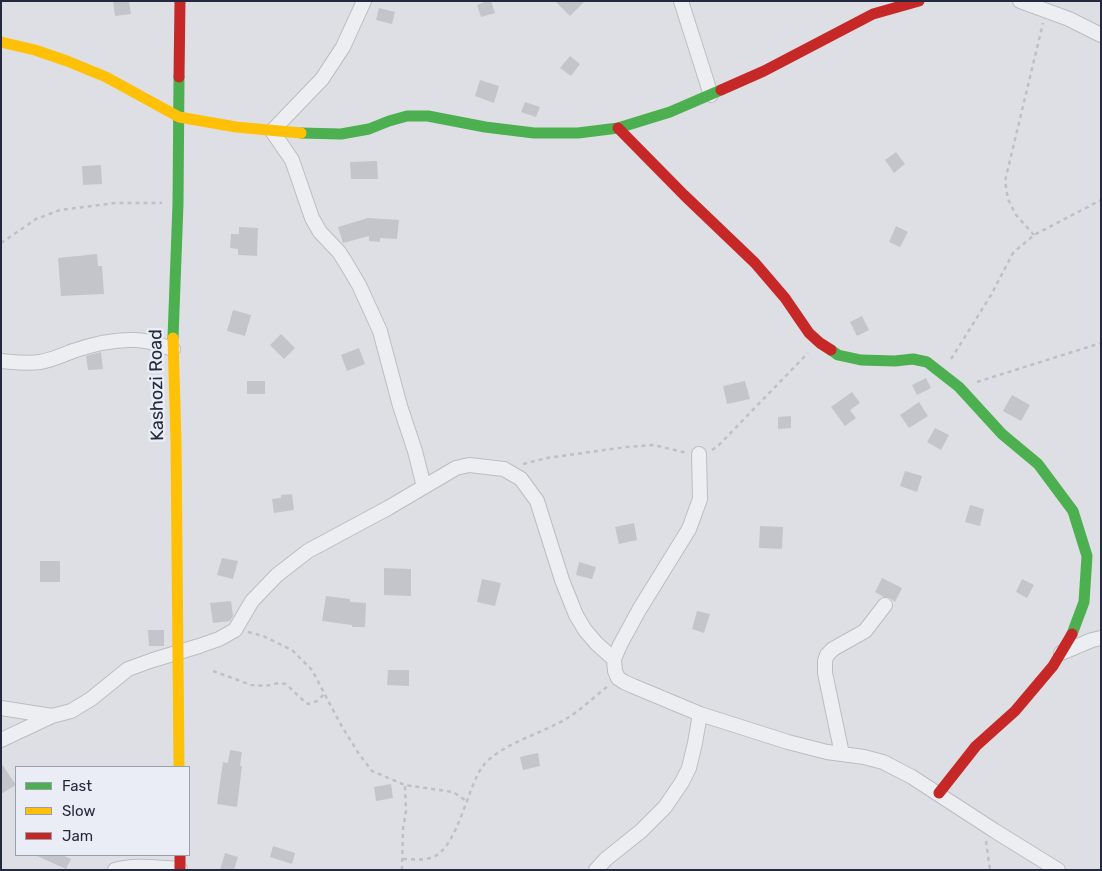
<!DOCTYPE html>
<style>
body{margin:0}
#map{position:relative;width:1102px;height:871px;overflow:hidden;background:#dedfe4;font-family:Rubik,sans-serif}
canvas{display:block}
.frame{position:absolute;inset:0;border:2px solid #24293e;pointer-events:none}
.legend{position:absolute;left:15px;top:766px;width:175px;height:90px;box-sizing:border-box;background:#eaedf5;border:1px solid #9b9fac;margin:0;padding:6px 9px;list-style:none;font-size:15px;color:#24293e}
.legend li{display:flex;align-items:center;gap:10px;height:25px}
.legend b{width:25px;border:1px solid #9b9fac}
</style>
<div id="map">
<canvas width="1102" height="871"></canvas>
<div class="frame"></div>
<ul class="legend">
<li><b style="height:6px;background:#4caf50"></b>Fast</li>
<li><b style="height:6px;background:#ffc107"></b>Slow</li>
<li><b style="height:6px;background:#c62828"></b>Jam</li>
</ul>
</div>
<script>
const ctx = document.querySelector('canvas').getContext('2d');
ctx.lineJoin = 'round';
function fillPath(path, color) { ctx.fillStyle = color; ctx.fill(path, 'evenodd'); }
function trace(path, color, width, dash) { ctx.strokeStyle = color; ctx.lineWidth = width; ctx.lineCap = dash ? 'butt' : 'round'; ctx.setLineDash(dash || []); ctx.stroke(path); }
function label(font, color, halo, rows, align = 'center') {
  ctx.font = font + ' Rubik,sans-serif'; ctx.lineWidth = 5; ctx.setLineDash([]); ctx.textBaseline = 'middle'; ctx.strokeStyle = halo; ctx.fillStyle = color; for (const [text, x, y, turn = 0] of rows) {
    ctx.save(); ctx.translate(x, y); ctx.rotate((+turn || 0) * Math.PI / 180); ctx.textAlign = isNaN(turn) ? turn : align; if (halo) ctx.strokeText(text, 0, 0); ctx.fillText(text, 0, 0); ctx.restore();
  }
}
fillPath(new Path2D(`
 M 113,1 L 129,1 L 131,14 L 115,16 Z
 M 487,1 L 491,1 L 495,13 L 481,17 L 477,5 Z
 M 555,1 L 585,1 L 570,16 Z
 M 379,8 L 395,12 L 392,24 L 376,20 Z
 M 570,56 L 580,64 L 571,76 L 560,68 Z
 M 480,80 L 499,86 L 494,103 L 475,96 Z
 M 525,102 L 540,107 L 536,117 L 521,112 Z
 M 896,152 L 905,164 L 894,173 L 885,160 Z
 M 377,161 L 378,179 L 351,179 L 350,162 Z
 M 101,165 L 102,184 L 83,185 L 82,166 Z
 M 368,218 L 399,220 L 397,239 L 380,238 L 380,242 L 369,241 L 369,236 L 343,243 L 338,227 Z
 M 896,226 L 908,232 L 900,247 L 889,242 Z
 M 239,227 L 258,228 L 257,256 L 238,255 L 238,249 L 230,248 L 231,234 L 239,234 Z
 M 97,254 L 98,266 L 102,266 L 104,294 L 61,296 L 58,258 Z
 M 233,310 L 251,315 L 245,336 L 227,331 Z
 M 862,316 L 869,330 L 857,336 L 850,322 Z
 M 281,334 L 295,348 L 284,359 L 270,345 Z
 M 359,348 L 365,364 L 347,371 L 341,355 Z
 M 101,352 L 103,369 L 88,370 L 86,356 Z
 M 926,378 L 931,388 L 917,395 L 912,385 Z
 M 247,381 L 265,381 L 265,394 L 247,394 Z
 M 745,381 L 750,399 L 727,404 L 723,386 Z
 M 852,392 L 860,403 L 850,410 L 856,418 L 845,426 L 831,407 Z
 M 1012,395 L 1030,405 L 1021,421 L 1003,411 Z
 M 919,402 L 928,416 L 909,428 L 900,415 Z
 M 791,416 L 791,428 L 778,429 L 778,417 Z
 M 935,428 L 949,435 L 941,450 L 927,442 Z
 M 905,471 L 922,476 L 917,492 L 900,486 Z
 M 292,494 L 294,510 L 274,513 L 272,499 L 281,498 L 281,495 Z
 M 970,505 L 984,509 L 980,526 L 965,522 Z
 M 634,523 L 637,540 L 619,544 L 615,527 Z
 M 760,526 L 783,527 L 782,549 L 759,548 Z
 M 222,558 L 238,561 L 233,579 L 217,575 Z
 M 40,561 L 60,561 L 60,582 L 40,582 Z
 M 579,562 L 596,567 L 592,579 L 576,575 Z
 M 384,568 L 411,569 L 411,596 L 384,595 Z
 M 882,578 L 902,588 L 895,602 L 890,598 L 884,597 L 875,592 Z
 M 482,579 L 501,583 L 495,606 L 477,602 Z
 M 1022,579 L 1034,585 L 1027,598 L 1016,592 Z
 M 326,596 L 350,599 L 350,602 L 366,603 L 365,627 L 352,627 L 352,625 L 322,621 Z
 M 231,601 L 233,616 L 230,621 L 213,623 L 210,603 Z
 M 697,611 L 710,614 L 704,633 L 692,629 Z
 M 148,630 L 164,630 L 164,646 L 149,646 Z
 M 388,670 L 409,670 L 409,686 L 387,685 Z
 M 230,750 L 242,752 L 240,766 L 242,766 L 237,807 L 217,804 L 223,762 L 228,763 Z
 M 538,753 L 540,766 L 523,770 L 520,757 Z
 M 1,763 L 16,785 L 1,794 Z
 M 391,784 L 393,798 L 376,801 L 374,787 Z
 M 273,846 L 295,853 L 292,864 L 270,857 Z
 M 225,853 L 238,857 L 234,870 L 220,870 Z
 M 35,855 L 62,855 L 71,859 L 66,869 Z`), '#c4c5cb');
const street = new Path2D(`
 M 364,1 L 343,47 L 322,79 L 272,131 L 292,160 L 312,218 L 320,232 L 339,252 L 346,263 L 359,285 L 380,331 L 400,406 L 415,451 L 424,487
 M 681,1 L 711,95
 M 1020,1 L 1069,19 L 1101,35
 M 1,361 C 14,362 27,364 40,362 C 52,360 63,355 73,351 C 93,344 114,339 135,340 C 148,340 161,345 173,349
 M 699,454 L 700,499 L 689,529 L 639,610 L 620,645 L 614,659 L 615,671 L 618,678 L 624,682 L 633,686 L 700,714 L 788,742 L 827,752 L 864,757 L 883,762 L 912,777 L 995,831 L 1058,870
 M 1061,653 L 1092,640 L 1101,638
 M 1,708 L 52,716 L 71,711 L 91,699 L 128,669 L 153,660 L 199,646 L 219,639 L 235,630 L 252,601 L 277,575 L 308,551 L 388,508 L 456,468 L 469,465 L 504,469 L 521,479 L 537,501 L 562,580 L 576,615 L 585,630 L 597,644 L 614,659
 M 1,740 L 52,716
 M 842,754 L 825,673 L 825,661 L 827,655 L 833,649 L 865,631 L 885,605
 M 115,870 C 135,864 159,868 180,869
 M 596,870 L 606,859 L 641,831 L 665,807 L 682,782 L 689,768 L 695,743 L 700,714`);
trace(street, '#bcbdc2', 16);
trace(new Path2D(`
 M 1034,235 L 1016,215 L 1008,199 L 1005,181 L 1043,23
 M 1,243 L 36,219 L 60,210 L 115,203 L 162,203
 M 951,359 L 991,295 L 1013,253 L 1034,235 L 1101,200
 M 977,382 L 1101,343
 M 712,450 L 717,447 L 808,353
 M 523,464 L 547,458 L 626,447 L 654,445 L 687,453
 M 248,632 L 263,636 L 292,650 L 312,670 L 341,725 L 359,754 L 372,771 L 405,785 L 453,792 L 468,802
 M 213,671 L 251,685 L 265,686 L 279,683 L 286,684 L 306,703 L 309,704 L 317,701 L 324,694
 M 986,841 L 990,870
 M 403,859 C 413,859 423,861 433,857 C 458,847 467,787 483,766 C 501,743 545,733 569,717 C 582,709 595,696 608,686
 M 402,870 L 403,829 L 406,811 L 405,785`), '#bfc0c6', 2.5, [4, 4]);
trace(street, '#edeef1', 14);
trace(new Path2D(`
 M 301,133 L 341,134 L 369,129 L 389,121 L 407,116 L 428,116 L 485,127 L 534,133 L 578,133 L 618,128 L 670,112 L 721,90
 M 173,338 L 178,204 L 179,77
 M 831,350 L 838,355 L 861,360 L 895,361 L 913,359 L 927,362 L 959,387 L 1002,434 L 1038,464 L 1073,511 L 1087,556 L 1084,602 L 1072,634`), '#4caf50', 11);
trace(new Path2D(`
 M 1,42 L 35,50 L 67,61 L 106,77 L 179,117 L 236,127 L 301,133
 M 173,338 L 176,441 L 179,767`), '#ffc107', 11);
trace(new Path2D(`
 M 179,77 L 180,1
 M 721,90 L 764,71 L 873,14 L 919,1
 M 618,128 L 684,195 L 755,263 L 785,298 L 809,333 L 820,343 L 831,350
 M 939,793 L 976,746 L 1015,711 L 1053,666 L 1072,634
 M 180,855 L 180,870`), '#c62828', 11);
label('18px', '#24293e', '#eaedf5', [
 ["Kashozi Road",157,385,-91]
]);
</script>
